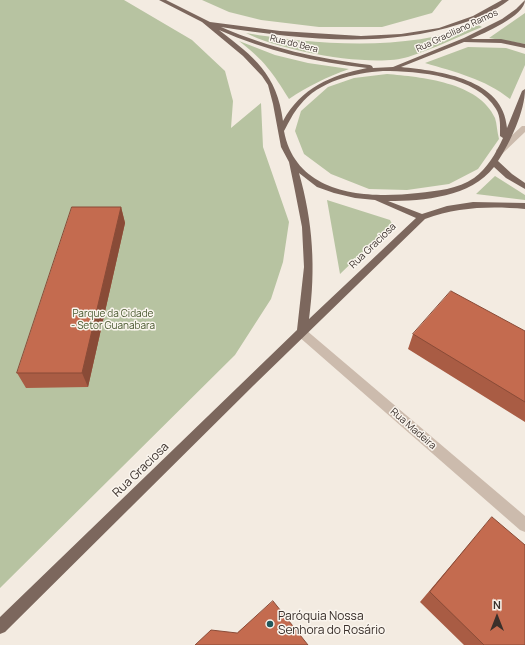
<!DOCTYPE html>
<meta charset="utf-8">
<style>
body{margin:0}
#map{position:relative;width:525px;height:645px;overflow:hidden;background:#f3ebe1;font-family:Manrope,sans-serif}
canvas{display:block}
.north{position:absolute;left:477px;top:597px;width:40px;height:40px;-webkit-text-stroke:3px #faf5ee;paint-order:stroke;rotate:0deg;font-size:11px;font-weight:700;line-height:16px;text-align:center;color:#3a302b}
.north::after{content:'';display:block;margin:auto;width:14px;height:18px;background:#3a302b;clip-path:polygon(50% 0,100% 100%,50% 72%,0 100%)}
</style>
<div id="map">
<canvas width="525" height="645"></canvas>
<div class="north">N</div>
</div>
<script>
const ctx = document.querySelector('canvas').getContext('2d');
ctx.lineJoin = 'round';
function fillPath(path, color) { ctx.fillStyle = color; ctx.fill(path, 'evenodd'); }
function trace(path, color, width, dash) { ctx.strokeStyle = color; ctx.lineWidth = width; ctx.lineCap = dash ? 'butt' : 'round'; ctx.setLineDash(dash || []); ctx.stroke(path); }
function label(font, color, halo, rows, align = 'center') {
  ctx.font = font + ' Manrope,sans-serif'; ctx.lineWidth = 3; ctx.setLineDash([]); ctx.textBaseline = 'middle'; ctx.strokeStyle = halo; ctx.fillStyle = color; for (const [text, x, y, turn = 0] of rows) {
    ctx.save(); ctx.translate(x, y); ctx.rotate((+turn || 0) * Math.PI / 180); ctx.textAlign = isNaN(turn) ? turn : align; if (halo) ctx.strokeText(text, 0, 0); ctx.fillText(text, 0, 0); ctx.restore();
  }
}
fillPath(new Path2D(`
 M 0,0 L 124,0 L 192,40 L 225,71 L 233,101 L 231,128 L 261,103 L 263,147 L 289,222 L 283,262 L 271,299 L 235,355 L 0,588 Z
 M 202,0 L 442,0 L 432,13 L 382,27 L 319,27 L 261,20 L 229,12 Z
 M 525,13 L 525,44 L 489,38 Z
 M 476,24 L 482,27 C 458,37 433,49 408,57 C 372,68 280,51 246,33 C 317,45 409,52 476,24 Z
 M 239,41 L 275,55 L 308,63 L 349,69 C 327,77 308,86 289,99 C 273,73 264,60 239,41 Z
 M 468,47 L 506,48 L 525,54 L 525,65 L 510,99 C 485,79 455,72 425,63 Z
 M 387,74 C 421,77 479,82 495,118 C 497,124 497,132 499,139 L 478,169 L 449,184 L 407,190 L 369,189 L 331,174 L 304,154 L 295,131 L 301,111 L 328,87 L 354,78 Z
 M 495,176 L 525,195 L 525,200 L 476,194 Z
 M 327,200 L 390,220 L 392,224 L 340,274 Z`), '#b7c3a1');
fillPath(new Path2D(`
 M 522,126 L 525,126 L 525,132 L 502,154 L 496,154 L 496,150 Z
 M 302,329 L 306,330 L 525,516 L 525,532 L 520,530 L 298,336 L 297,333 L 298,330 Z`), '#ccbbad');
fillPath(new Path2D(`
 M 159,0 L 166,0 L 210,22 L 280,31 L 361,36 L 401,34 L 439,28 L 473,16 L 502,0 L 509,0 C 495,11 476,19 460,24 C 383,49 299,39 221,27 C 272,49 316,58 370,65 L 372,66 L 373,68 L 393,67 L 464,38 L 502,19 L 516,9 L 525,0 C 525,16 484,33 471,39 L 501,39 L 525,44 L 525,48 L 501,43 L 464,42 L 401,67 C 440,71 504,79 507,128 L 522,91 L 525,89 C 525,111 510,143 498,161 L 512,174 L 525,183 L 525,189 L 506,178 L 494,167 C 471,197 424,201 388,201 L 422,214 L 447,206 L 473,202 L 525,203 L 525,209 C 490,206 458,207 425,219 L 254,385 L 5,632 L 0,634 L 0,617 L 297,330 L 304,267 L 302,227 L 294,186 L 289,162 L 281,147 L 273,104 L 268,85 L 262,76 L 243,56 L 202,22 ZM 219,30 C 267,51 315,62 367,68 C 331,75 301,88 283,121 C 277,74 254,57 219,30 ZM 383,71 C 418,71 477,76 496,109 C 501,117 500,127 500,136 L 503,138 C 496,153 487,169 474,178 C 458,189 437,191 418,193 C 366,199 296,195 284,131 C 289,122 293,113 300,105 C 319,81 354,73 383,71 ZM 299,173 L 317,187 L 334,193 L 355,198 L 375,200 L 416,218 L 309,319 C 316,269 313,222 299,173 Z`), '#7c675d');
fillPath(new Path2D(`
 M 121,207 L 125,223 L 88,387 L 26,388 L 17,373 Z
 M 525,331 L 525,422 L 408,349 L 413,334 Z
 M 492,517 L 525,645 L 464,645 L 420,602 L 481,530 Z`), '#a95c44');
fillPath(new Path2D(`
 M 121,207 L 125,223 L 88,387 L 82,373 Z`), '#894b37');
const building = new Path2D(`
 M 72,207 L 121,207 L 82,373 L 17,373 Z
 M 451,291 L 525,331 L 525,402 L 413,334 Z
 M 492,517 L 525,545 L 525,645 L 484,645 L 430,592 Z
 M 273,601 L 308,645 L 195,645 L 211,630 L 237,633 Z`);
fillPath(building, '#c46b4f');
trace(building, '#894b37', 1);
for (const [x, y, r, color] of [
 [270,624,4,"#21585c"]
]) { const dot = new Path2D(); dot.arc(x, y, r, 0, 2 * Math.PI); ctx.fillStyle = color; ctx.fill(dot); trace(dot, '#faf5ee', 1.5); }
label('9px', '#3a302b', '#faf5ee', [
 ["Rua Graciliano Ramos",457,31,-25],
 ["Rua do Bera",294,44,14]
]);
label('10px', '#3a302b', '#faf5ee', [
 ["Rua Graciosa",373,246,-44],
 ["Rua Madeira",413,429,41]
]);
label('10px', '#49582f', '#faf5ee', [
 ["Parque da Cidade",113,314],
 ["- Setor Guanabara",113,326]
]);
label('12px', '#3a302b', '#faf5ee', [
 ["Rua Graciosa",141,470,-44]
]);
label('12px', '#3a302b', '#faf5ee', [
 ["Paróquia Nossa",278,617],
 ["Senhora do Rosário",278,631]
], 'left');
</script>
